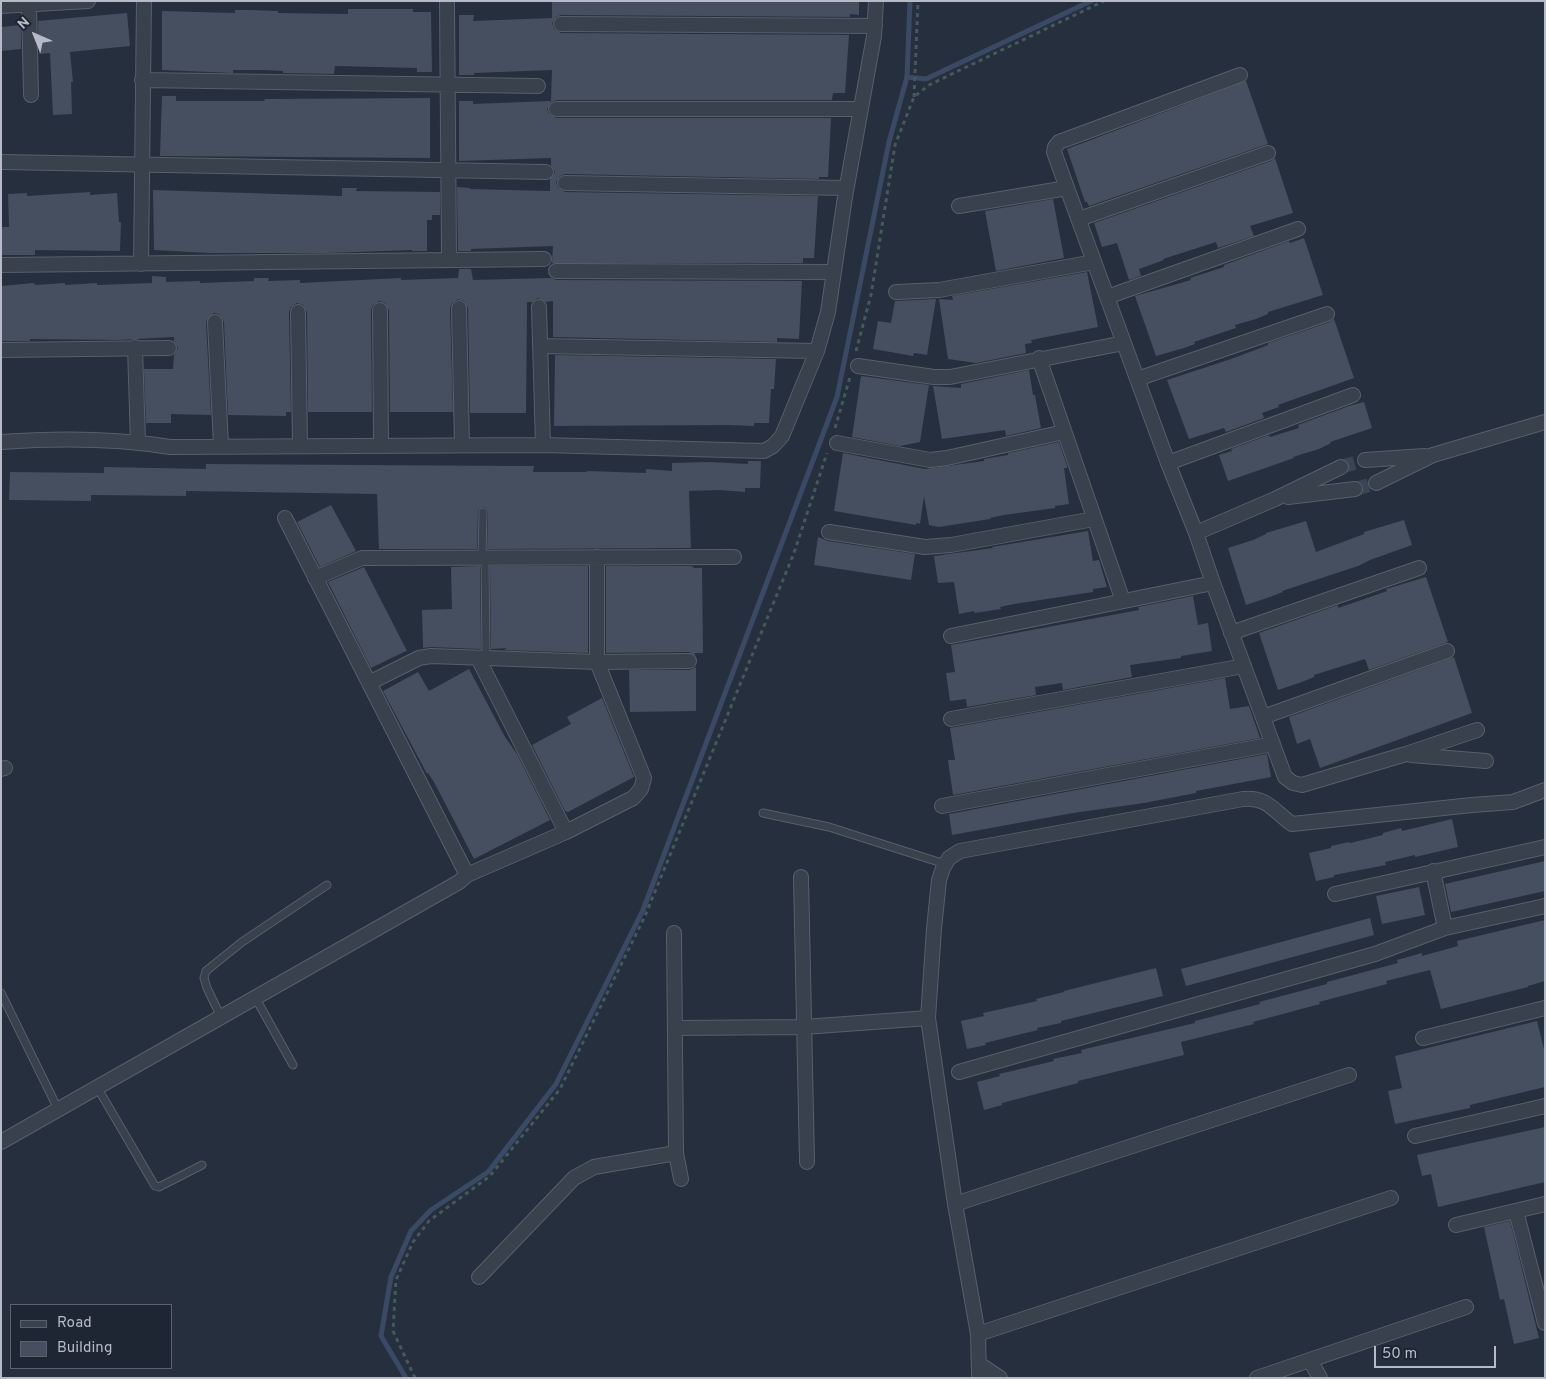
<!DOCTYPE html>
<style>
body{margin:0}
#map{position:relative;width:1546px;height:1379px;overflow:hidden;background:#262f3d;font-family:Overpass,sans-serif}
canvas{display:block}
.frame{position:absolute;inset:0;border:2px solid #b5bcc8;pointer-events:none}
.legend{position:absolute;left:10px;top:1304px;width:162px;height:65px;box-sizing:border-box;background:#1e2633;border:1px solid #5a626f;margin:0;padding:6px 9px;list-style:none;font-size:15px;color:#b5bcc8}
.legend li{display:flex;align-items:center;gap:10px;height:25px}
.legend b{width:25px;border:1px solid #5a626f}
.north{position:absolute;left:10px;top:10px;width:50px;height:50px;-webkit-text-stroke:4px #1e2633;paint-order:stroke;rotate:316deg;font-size:14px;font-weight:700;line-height:20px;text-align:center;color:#b5bcc8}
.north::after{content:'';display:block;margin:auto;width:18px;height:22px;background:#b5bcc8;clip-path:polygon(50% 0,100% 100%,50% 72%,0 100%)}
.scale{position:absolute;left:1374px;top:1346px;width:122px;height:22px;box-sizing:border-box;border:2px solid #b5bcc8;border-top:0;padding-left:6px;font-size:15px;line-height:18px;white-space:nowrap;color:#b5bcc8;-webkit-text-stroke:4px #1e2633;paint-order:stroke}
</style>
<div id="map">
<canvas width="1546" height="1379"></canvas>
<div class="frame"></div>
<ul class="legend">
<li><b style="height:6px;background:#39414d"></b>Road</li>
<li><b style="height:14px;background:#454f5f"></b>Building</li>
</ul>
<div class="north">N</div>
<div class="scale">50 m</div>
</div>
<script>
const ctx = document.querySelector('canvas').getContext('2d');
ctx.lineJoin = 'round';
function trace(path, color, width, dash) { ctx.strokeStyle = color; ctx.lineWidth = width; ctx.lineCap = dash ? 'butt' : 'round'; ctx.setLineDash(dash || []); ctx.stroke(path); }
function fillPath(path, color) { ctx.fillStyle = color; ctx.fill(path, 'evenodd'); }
trace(new Path2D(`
 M 907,77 L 926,79 L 1091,1
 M 406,1378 L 381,1336 L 391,1277 L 411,1231 L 431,1210 L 488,1172 L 556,1084 L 643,910 L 837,397 L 889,142 L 907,77 L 910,1`), '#3a4964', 5);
fillPath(new Path2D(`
 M 552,1 L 859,1 L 859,15 L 850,14 L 850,17 L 561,15 L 556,17 L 552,23 L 554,29 L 561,33 L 849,35 L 845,93 L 833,93 L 832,100 L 556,100 L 551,102 L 547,109 L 549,114 L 556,118 L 831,118 L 828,177 L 819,177 L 819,179 L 565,174 L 560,176 L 556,182 L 558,188 L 565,192 L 818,196 L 814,258 L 803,258 L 803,263 L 552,263 L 553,246 L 471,249 L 471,251 L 458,251 L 457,187 L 470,188 L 470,189 L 550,191 L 550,179 L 555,172 L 551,165 L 551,158 L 459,161 L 459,101 L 473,101 L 473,104 L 551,101 L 552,70 L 474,73 L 474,75 L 459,75 L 459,15 L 474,15 L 473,21 L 552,18 Z
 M 348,9 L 413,9 L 413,12 L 431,12 L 432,72 L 417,72 L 417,68 L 335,66 L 334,74 L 283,73 L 283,71 L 264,70 L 233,70 L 233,73 L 162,70 L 162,11 L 235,13 L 235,10 L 250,10 L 278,11 L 278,13 L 348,14 Z
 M 127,13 L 130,46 L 70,52 L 73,82 L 71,82 L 72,114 L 53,115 L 50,53 L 39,54 L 38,21 Z
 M 21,25 L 21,49 L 1,51 L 1,27 Z
 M 1246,81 L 1268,144 L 1089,206 L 1087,202 L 1085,202 L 1067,149 Z
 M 162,96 L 176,96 L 176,101 L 264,101 L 265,99 L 430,98 L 430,158 L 160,156 Z
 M 1275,158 L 1293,213 L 1250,226 L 1254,236 L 1218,248 L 1216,242 L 1163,259 L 1164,260 L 1139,269 L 1141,276 L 1129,280 L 1117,243 L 1102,247 L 1094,223 L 1271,161 Z
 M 342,188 L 357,188 L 356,191 L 440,192 L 440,215 L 432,215 L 432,220 L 427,220 L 427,251 L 412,251 L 412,250 L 328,253 L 209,253 L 154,250 L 153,190 L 342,196 Z
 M 90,192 L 90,195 L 117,193 L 119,222 L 121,222 L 120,251 L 35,250 L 35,255 L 1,255 L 2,227 L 9,227 L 8,194 L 27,193 L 27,196 Z
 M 1053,199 L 1064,258 L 996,271 L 985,211 Z
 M 1304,238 L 1323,295 L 1268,312 L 1268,314 L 1256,319 L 1235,325 L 1236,328 L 1194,342 L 1195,344 L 1184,348 L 1156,356 L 1135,296 L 1191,280 L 1190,278 L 1224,267 L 1224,265 L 1289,241 L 1290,243 Z
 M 459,269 L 471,269 L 473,280 L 551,278 L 556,280 L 802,281 L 799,339 L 777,338 L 777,342 L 553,337 L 553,301 L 546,302 L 538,298 L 532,302 L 527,302 L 526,413 L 470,413 L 468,308 L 464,301 L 458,299 L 452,303 L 450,308 L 453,412 L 390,412 L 389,310 L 385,303 L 379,301 L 373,305 L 371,310 L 372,412 L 308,412 L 307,312 L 303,305 L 297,303 L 291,307 L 289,312 L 291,412 L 286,412 L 286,416 L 228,415 L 224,322 L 219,314 L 214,313 L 208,318 L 206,322 L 211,415 L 171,414 L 171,423 L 146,423 L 144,369 L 173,369 L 174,355 L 178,348 L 174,341 L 174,337 L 118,340 L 30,339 L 30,341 L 1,341 L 1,286 L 34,283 L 35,285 L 65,283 L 65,285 L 97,283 L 97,285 L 152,283 L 152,276 L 166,277 L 166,282 L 200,281 L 200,283 L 254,281 L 254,278 L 269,278 L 268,281 L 300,280 L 300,283 L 401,278 L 401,280 L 458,278 Z
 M 1087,272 L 1098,327 L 1031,340 L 1032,343 L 1025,344 L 1026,353 L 976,363 L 948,359 L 939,299 L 953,300 L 952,296 Z
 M 936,299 L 927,355 L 914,353 L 913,356 L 873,349 L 878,321 L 891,323 L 895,301 Z
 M 1334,319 L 1354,378 L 1278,405 L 1279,407 L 1262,413 L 1264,418 L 1226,432 L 1224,428 L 1189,439 L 1167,380 L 1234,358 L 1268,345 L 1268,343 L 1330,322 Z
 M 555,355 L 776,359 L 774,389 L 771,389 L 769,423 L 754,423 L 754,426 L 728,425 L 554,426 Z
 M 1029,370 L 1033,395 L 1035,395 L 1041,428 L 1006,436 L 1005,430 L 942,439 L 933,386 L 961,388 L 961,384 Z
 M 861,376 L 929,385 L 920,442 L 900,446 L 852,437 Z
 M 1364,402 L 1372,428 L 1330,442 L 1331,443 L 1319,449 L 1293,457 L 1294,458 L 1228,481 L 1219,455 L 1232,451 L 1231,449 L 1269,435 L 1270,437 L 1299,428 L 1298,425 L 1311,420 L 1349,406 Z
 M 1059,442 L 1067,466 L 1067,468 L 1064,468 L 1069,504 L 1055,506 L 1055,508 L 1004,515 L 990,518 L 990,519 L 939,527 L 929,525 L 924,496 L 920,524 L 916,523 L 916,525 L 834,511 L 843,453 L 925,469 L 984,461 L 984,459 L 1008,455 L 1008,453 Z
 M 748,461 L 761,461 L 760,488 L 745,488 L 745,492 L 719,490 L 689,491 L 691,548 L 487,549 L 488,512 L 486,508 L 483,507 L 479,509 L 478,512 L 477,549 L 379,549 L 377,494 L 186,491 L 186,496 L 91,495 L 91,501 L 9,500 L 10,472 L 104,473 L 104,467 L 206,469 L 206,464 L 517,466 L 534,466 L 533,472 L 587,472 L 587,471 L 646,473 L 646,469 L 672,471 L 672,463 L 709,462 L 748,464 Z
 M 331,505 L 356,551 L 320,567 L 297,522 Z
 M 1404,520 L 1412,545 L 1370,560 L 1358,566 L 1282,591 L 1283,592 L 1270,597 L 1246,605 L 1228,548 L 1253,540 L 1266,534 L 1266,533 L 1306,521 L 1316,552 L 1364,534 L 1364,532 Z
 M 1088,531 L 1093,561 L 1099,560 L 1107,587 L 1093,589 L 1093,592 L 1014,604 L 1000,607 L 1001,609 L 975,613 L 974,611 L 959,614 L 954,582 L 938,583 L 934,556 L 993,548 L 992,547 Z
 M 818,537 L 828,541 L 915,554 L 911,580 L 814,565 Z
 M 480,566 L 481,649 L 431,647 L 423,648 L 422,610 L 452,609 L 451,567 Z
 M 490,566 L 588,566 L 588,653 L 504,650 L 507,648 L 491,649 Z
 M 606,566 L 692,566 L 694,568 L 702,568 L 703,653 L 695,653 L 695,655 L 689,652 L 606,653 Z
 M 364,567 L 407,651 L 404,652 L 371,668 L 328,582 Z
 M 1426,577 L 1448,642 L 1369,670 L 1365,659 L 1314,675 L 1314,677 L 1302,682 L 1278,690 L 1259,633 L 1338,605 L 1338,608 L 1373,596 L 1387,591 L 1386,589 Z
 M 1193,596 L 1198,625 L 1208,623 L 1212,651 L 1181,656 L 1181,658 L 1130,665 L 1132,677 L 1063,690 L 1062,683 L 1035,687 L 1036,695 L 967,707 L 966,699 L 950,701 L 946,673 L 955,672 L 951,645 L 1139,610 L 1138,607 Z
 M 1454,657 L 1472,713 L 1320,768 L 1310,739 L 1297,744 L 1289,717 Z
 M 696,667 L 696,711 L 630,712 L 629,670 L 689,670 Z
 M 469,669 L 505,737 L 517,754 L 550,820 L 474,859 L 434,782 L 428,773 L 427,774 L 383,691 L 418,672 L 429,691 Z
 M 1225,678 L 1230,709 L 1249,706 L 1260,738 L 953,795 L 948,760 L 955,760 L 950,728 Z
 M 602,698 L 634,777 L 568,812 L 565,811 L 532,745 L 571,724 L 567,717 Z
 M 1267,754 L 1271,777 L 1196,791 L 1196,793 L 1144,803 L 1073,813 L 952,835 L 949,814 Z
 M 1452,819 L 1458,847 L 1415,857 L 1415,855 L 1385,862 L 1386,865 L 1334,875 L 1334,877 L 1316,881 L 1309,853 L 1331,848 L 1331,846 L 1349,842 L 1350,843 L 1383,835 L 1383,833 L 1401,828 L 1402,831 Z
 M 1545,861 L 1545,891 L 1451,912 L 1445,884 Z
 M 1419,887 L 1425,915 L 1382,924 L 1376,896 Z
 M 1370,918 L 1374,935 L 1186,986 L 1181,969 Z
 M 1545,920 L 1545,981 L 1528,986 L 1528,987 L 1441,1009 L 1430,970 L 1386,981 L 1387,984 L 1319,1002 L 1320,1004 L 1253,1022 L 1254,1024 L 1181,1042 L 1184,1055 L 1078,1081 L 1078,1083 L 1002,1103 L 1002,1105 L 984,1110 L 977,1082 L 1000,1076 L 999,1074 L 1054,1061 L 1053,1059 L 1082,1053 L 1081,1050 L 1106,1044 L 1195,1023 L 1195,1021 L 1260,1004 L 1259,1002 L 1327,984 L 1327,982 L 1398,963 L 1397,960 L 1422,953 L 1422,956 L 1458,946 L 1457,941 Z
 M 1156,968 L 1163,996 L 1061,1021 L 1061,1023 L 1037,1028 L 1038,1030 L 985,1043 L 986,1045 L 967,1049 L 961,1021 L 984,1016 L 983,1013 L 1037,1001 L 1036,999 L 1064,992 L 1064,991 Z
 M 1537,1021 L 1545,1053 L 1545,1087 L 1470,1105 L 1470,1108 L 1395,1124 L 1388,1091 L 1402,1088 L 1395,1056 Z
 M 1545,1127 L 1545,1182 L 1438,1207 L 1431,1174 L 1422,1176 L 1417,1155 Z
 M 1510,1221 L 1539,1338 L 1514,1344 L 1504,1299 L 1500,1300 L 1484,1227 Z`), '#454f5f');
trace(new Path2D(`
 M 1341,467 L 1365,460
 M 1355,489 L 1376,483`), '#3b4452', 14, [14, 7]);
const service = new Path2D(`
 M 482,557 L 483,512
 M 485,557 L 486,658
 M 763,813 L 829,827 L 945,864
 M 1,993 L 58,1109
 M 255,997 L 293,1065
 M 221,1017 L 207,988 L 204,978 L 206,971 L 242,942 L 327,885
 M 97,1087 L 155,1186 L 159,1187 L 202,1165`);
const minor = new Path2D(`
 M 447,1 L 449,260
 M 29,5 L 31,95
 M 1,6 L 88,1
 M 561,24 L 875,26
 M 1240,75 L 1059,142 L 1055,147 L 1054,152 L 1067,188 L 1168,463 L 1196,533 L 1213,583 L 1285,777 L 1293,783 L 1302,785 L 1406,754 L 1477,730
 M 142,80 L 538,86
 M 556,109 L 861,109
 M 1,162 L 546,172
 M 565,183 L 846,188
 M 959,206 L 1067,188
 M 1079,219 L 1268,153
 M 141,264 L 144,1
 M 1,265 L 544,259
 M 556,271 L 833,272
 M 896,292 L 939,290 L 1094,262
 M 1107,297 L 1298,229
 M 539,307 L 543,445
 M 459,308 L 462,445
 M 380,310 L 381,445
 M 298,312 L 300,445
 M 215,322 L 221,446
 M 540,346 L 817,351
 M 135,347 L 138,442
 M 1,350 L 169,348
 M 1039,358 L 1123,601
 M 858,366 L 934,377 L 950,377 L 1124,343
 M 1137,379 L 1327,314
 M 1,442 C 57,438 114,438 170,447 L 543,445 L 764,451 L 773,446 L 782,436 L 817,351 L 828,312 L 845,197 L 874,36 L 876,1
 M 837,443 L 930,460 L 947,458 L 1064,432
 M 1365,460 L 1425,456
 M 1168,463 L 1353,395
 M 1376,483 L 1433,455 L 1545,422
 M 1288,497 L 1355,489
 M 829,532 L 925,547 L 951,545 L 1094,519
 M 1196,533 L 1275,499 L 1341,467
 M 315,578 L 362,558 L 734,557
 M 1231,633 L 1419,568
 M 951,636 L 1213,583
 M 478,658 L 566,832
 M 369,683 L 419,658 L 431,656 L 597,662 L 689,661
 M 1263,717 L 1447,651
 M 951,719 L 1244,666
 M 1411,755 L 1486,761
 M 1,769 L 5,768
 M 942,806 L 1273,744
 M 1433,871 L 1445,928
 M 467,875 L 566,832 L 633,798 L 641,789 L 644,778 L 597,662 L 597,557
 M 801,877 L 807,1162
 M 1335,894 L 1545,847
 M 675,1028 L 804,1027 L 928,1018
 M 1423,1038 L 1545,1008
 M 959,1072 L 1375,954 L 1445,928 L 1545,906
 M 1415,1136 L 1545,1106
 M 1,1142 L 459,882 L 467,875 L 285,518
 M 676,1153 L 681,1179
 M 955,1204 L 1349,1075
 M 1516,1211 L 1545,1323
 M 1456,1225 L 1545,1204
 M 479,1277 L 574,1178 L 594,1167 L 676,1153 L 674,933
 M 978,1334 L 1391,1198
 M 1310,1360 L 1320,1378
 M 979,1364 L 1000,1378
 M 979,1376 L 978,1334 L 955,1204 L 928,1018 L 934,929 L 939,880 L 943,868 L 949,858 L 960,851 L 1243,799 C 1266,796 1274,811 1292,824 L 1472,805 L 1513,802 L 1545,790
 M 1257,1378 L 1466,1307`);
trace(service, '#575f6b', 9);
trace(minor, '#575f6b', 16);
trace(new Path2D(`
 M 914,97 L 918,1
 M 856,351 L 871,295 L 895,145 L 914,97 L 929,85 L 1104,1
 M 835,428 L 850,377
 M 415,1378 L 393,1331 L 396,1280 L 413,1242 L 429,1221 L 490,1176 L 560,1089 L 645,916 L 794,553 L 827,453`), '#45585b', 3, [4, 4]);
trace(service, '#39414d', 7);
trace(minor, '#39414d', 14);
</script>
